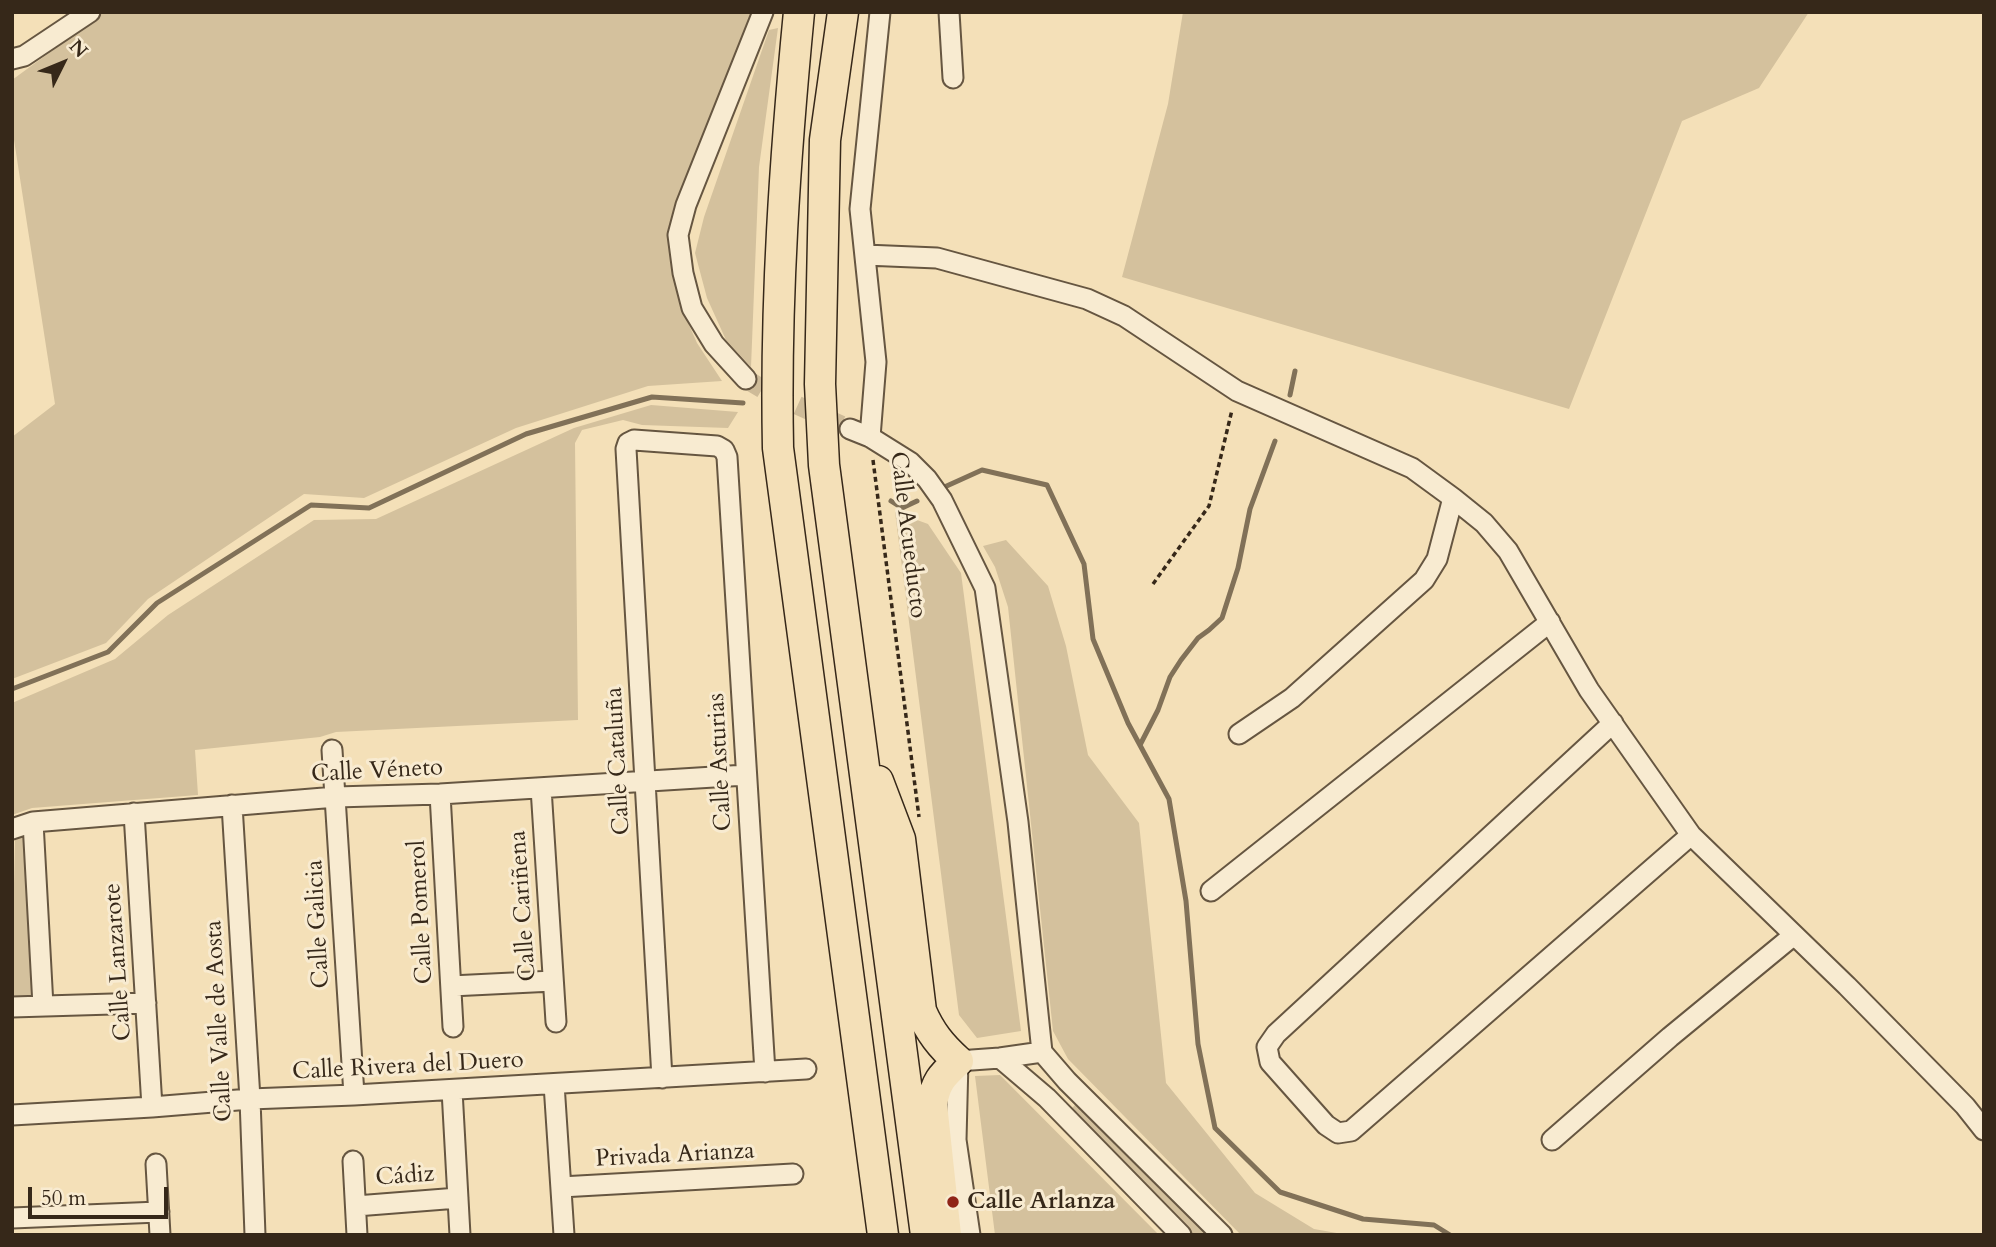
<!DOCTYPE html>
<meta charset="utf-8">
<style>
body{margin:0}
#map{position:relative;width:1996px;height:1247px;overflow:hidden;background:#f4e0b8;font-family:Cardo,serif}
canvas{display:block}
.frame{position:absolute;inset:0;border:14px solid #362819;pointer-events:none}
.north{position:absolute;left:28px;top:28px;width:70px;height:70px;-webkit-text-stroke:5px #f8ebd1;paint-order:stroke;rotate:47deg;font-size:19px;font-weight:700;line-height:28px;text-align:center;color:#362819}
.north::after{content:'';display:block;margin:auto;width:24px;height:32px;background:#362819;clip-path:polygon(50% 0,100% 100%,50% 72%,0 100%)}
.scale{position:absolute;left:28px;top:1187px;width:140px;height:32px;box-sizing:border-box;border:4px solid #362819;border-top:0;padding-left:9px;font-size:21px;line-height:24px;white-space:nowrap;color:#362819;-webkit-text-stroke:5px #f8ebd1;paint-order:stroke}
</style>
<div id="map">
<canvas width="1996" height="1247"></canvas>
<div class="frame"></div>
<div class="north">N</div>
<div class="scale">50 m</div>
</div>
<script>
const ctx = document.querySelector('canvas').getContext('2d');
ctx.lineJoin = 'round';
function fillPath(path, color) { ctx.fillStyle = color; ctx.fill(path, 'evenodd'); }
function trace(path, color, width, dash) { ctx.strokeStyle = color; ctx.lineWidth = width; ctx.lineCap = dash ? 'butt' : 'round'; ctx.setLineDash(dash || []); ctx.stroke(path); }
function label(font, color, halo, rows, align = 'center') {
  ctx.font = font + ' Cardo,serif'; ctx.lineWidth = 6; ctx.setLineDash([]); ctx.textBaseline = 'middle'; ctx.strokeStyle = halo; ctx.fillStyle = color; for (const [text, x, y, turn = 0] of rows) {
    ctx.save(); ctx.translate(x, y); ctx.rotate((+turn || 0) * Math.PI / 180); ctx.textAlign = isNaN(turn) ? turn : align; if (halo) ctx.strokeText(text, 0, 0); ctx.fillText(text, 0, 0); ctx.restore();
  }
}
fillPath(new Path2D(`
 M 105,12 L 751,12 L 674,217 L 672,266 L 682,309 L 697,343 L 722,381 L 648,386 L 516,428 L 364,498 L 304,494 L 148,599 L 106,643 L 12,679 L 12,437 L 55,404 L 12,127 L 12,80 Z
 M 1183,12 L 1809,12 L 1759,88 L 1682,121 L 1569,409 L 1122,277 L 1168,104 Z
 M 778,28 L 759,167 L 751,367 L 726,340 L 707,298 L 695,253 L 704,217 L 769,30 Z
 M 651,405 L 738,412 L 728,428 L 642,425 L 623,420 L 582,430 L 575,443 L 578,720 L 336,732 L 320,737 L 195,750 L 198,795 L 32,808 L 12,815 L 12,703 L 115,659 L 168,615 L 314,520 L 376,519 L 574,428 Z
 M 895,512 L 928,524 L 961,573 L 1021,1031 L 977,1038 L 959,1015 Z
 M 1006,540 L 1048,586 L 1066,646 L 1088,755 L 1139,823 L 1166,1083 L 1255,1193 L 1314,1229 L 1348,1235 L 1241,1235 L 1068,1059 L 1053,1031 L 1008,607 L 995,567 L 983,546 Z
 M 25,835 L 34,998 L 12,999 L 12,885 L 14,884 L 15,840 Z
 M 1000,1075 L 1159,1235 L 995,1235 L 975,1076 Z
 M 1077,1103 L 1208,1235 L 1194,1235 L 1071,1109 Z`), '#d4c19d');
trace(new Path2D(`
 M 1290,395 L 1295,371
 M 940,489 L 982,470 L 1047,485 L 1084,564 L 1093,639 L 1128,723 L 1169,799 L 1186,901 L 1198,1044 L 1215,1128 L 1280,1192 L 1363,1219 L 1434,1225 L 1450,1235
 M 891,501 L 902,508 L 917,501
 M 12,689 L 108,652 L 157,603 L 311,505 L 369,508 L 526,434 L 652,397 L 743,403
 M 1140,745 L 1158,710 L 1170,677 L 1181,660 L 1198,638 L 1209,630 L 1222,618 L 1238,568 L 1250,509 L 1275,441`), '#817158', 5);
trace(new Path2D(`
 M 746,379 L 766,391 L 850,429`), '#cebb98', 19, [19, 10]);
const minor = new Path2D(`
 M 949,12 L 953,78
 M 12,59 L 24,56 L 90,12
 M 865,255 L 937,258 L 1087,299 L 1124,316 L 1237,391 L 1412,468 L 1453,498 L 1484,523 L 1508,551 L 1589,690 L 1691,835 L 1847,986 L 1965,1106 L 1984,1130
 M 746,379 L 714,344 L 692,308 L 683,273 L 678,235 L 686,205 L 763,12
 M 850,429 L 870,437 L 910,462 L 927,479 L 942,500 L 985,588 L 1018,822 L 1042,1052
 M 870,437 L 876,362 L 860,209 L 880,12
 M 1613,723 L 1276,1034 L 1267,1047 L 1270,1062 L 1326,1125 L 1338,1133 L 1351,1131 L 1691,835
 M 1239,734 L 1292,698 L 1424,580 L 1437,559 L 1453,498
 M 332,750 L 354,1095
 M 541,788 L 556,1022
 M 440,794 L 453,1027
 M 232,805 L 250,1099 L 255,1235
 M 134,813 L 152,1107
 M 33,822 L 43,1006
 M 12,829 L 33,822 L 336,797 L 440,794 L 746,775
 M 1211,891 L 1550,622
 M 451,986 L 553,981
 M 12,1007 L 146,1003
 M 1042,1052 L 1067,1081 L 1222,1235
 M 1000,1058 L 1047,1098 L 1181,1235
 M 662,1078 L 626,449 L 628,443 L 634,440 L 717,446 L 724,450 L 727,457 L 765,1072
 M 554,1084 L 564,1235
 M 452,1090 L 460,1235
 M 12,1115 L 152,1107 L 250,1099 L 354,1095 L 806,1069
 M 1552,1140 L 1670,1037 L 1794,935
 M 353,1161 L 357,1235
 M 156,1164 L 160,1235
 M 561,1187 L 793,1174
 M 356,1206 L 458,1198
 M 12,1218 L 159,1212
 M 970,1235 L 956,1140 L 958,1061 L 1000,1058 L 1042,1052`);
const highway = new Path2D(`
 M 799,12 C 785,157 775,302 778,448 L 883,1235
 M 843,12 L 825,140 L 820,384 L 824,465 L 926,1235
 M 878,781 L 900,839 L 921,1011 C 930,1032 941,1046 958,1061 C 942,1076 936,1081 932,1104 L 946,1235`);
trace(minor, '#665641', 23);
trace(highway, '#362819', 33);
trace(new Path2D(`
 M 873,460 L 919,817
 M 1153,584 L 1209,506 L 1232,410`), '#362819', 3.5, [5, 3.5]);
trace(minor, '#f8ebd1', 19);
trace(highway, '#f4e0b8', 30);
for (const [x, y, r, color] of [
 [953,1202,7,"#8f2418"]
]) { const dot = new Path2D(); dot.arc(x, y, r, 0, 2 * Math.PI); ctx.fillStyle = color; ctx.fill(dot); trace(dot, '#f8ebd1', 2.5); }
label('24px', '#362819', '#f8ebd1', [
 ["Calle Acueducto",907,535,83],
 ["Calle Cataluña",619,761,-93],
 ["Calle Asturias",721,762,-93],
 ["Calle Véneto",377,772,-3],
 ["Calle Cariñena",524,906,-94],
 ["Calle Pomerol",422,912,-93],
 ["Calle Galicia",319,924,-93],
 ["Calle Lanzarote",119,962,-94],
 ["Calle Valle de Aosta",220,1021,-93],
 ["Calle Rivera del Duero",408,1067,-3],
 ["Privada Arianza",675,1156,-3],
 ["Cádiz",405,1177,-4]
]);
label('bold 24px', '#362819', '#f8ebd1', [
 ["Calle Arlanza",967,1202]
], 'left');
</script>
